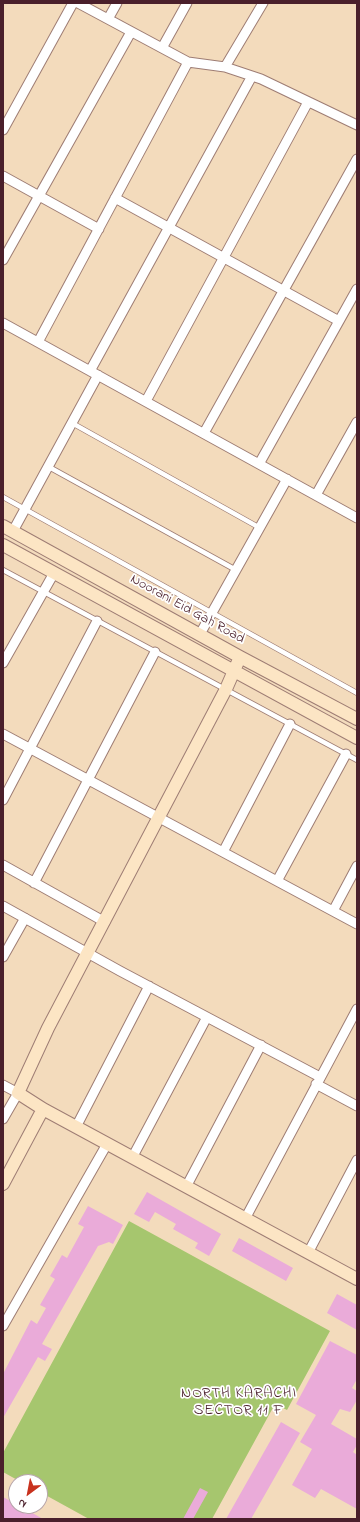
<!DOCTYPE html>
<style>
body{margin:0}
#map{position:relative;width:360px;height:1522px;overflow:hidden;background:#f3dbbc;font-family:"Indie Flower",sans-serif}
canvas{display:block}
.frame{position:absolute;inset:0;border:4px solid #4a1f2b;pointer-events:none}
.north{position:absolute;left:8px;top:1474px;width:40px;height:40px;box-sizing:border-box;background:#fff;border:1px solid #b7a5aa;border-radius:50%;rotate:212deg;font-size:11px;font-weight:700;line-height:16px;text-align:center;color:#4a1f2b}
.north::after{content:'';display:block;margin:auto;width:14px;height:18px;background:#c8321e;clip-path:polygon(50% 0,100% 100%,50% 72%,0 100%)}
</style>
<div id="map">
<canvas width="360" height="1522"></canvas>
<div class="frame"></div>
<div class="north">N</div>
</div>
<script>
const ctx = document.querySelector('canvas').getContext('2d');
ctx.lineJoin = 'round';
function fillPath(path, color) { ctx.fillStyle = color; ctx.fill(path, 'evenodd'); }
function trace(path, color, width, dash) { ctx.strokeStyle = color; ctx.lineWidth = width; ctx.lineCap = dash ? 'butt' : 'round'; ctx.setLineDash(dash || []); ctx.stroke(path); }
function label(font, color, halo, rows, align = 'center') {
  ctx.font = font + ' "Indie Flower",sans-serif'; ctx.lineWidth = 3.5; ctx.setLineDash([]); ctx.textBaseline = 'middle'; ctx.strokeStyle = halo; ctx.fillStyle = color; for (const [text, x, y, turn = 0] of rows) {
    ctx.save(); ctx.translate(x, y); ctx.rotate((+turn || 0) * Math.PI / 180); ctx.textAlign = isNaN(turn) ? turn : align; if (halo) ctx.strokeText(text, 0, 0); ctx.fillText(text, 0, 0); ctx.restore();
  }
}
fillPath(new Path2D(`
 M 129,1221 L 330,1331 L 287,1410 L 275,1404 L 212,1519 L 89,1519 L 40,1492 L 40,1482 L 21,1482 L 3,1472 L 3,1453 Z`), '#a6c66e');
fillPath(new Path2D(`
 M 147,1192 L 221,1234 L 209,1256 L 195,1248 L 198,1243 L 173,1229 L 176,1224 L 155,1212 L 149,1222 L 134,1214 Z
 M 88,1206 L 123,1225 L 113,1244 L 109,1242 L 98,1246 L 42,1344 L 52,1349 L 45,1361 L 38,1357 L 3,1418 L 3,1374 L 31,1320 L 37,1324 L 46,1308 L 40,1305 L 55,1279 L 50,1276 L 62,1255 L 67,1258 L 84,1227 L 78,1224 Z
 M 239,1238 L 293,1268 L 286,1281 L 232,1251 Z
 M 337,1294 L 357,1305 L 357,1330 L 327,1313 Z
 M 330,1341 L 357,1355 L 357,1379 L 352,1388 L 357,1391 L 357,1400 L 350,1412 L 340,1409 L 331,1424 L 357,1439 L 357,1445 L 353,1452 L 357,1455 L 357,1509 L 321,1489 L 315,1498 L 292,1485 L 312,1449 L 300,1442 L 316,1415 L 296,1404 Z
 M 281,1422 L 300,1433 L 251,1519 L 226,1519 Z
 M 200,1488 L 208,1492 L 193,1519 L 183,1519 Z
 M 3,1497 L 16,1504 L 16,1506 L 20,1506 L 43,1519 L 3,1519 Z`), '#eaabd9');
const lane = new Path2D(`
 M 72,423 L 260,528
 M 49,467 L 236,570
 M 3,497 L 357,693
 M 3,570 L 357,760`);
const street = new Path2D(`
 M 78,3 L 188,62
 M 108,19 L 117,3
 M 162,48 L 187,3
 M 225,67 L 263,3
 M 3,130 L 73,3
 M 3,176 L 99,229
 M 115,198 L 339,321
 M 3,260 L 131,32
 M 3,323 L 357,518
 M 38,342 L 188,62 L 225,67 L 261,79 L 357,125
 M 90,371 L 252,76
 M 146,401 L 308,102
 M 204,433 L 357,159
 M 259,464 L 357,289
 M 316,495 L 357,422
 M 13,531 L 98,375
 M 200,634 L 287,479
 M 3,663 L 54,573
 M 3,734 L 357,924
 M 3,800 L 97,621
 M 223,852 L 290,724
 M 3,865 L 105,922
 M 277,881 L 346,754
 M 34,883 L 155,652
 M 3,906 L 120,971 L 320,1077
 M 333,911 L 357,866
 M 3,957 L 25,918
 M 316,1084 L 357,1106
 M 3,1085 L 18,1093 L 3,1119
 M 76,1127 L 149,986
 M 132,1158 L 207,1017
 M 186,1187 L 261,1045
 M 245,1219 L 357,1009
 M 308,1253 L 357,1160
 M 3,1326 L 107,1144`);
const secondary = new Path2D(`
 M 3,526 L 240,657 L 357,719
 M 3,545 L 357,738
 M 240,657 L 226,689 L 48,1028 L 18,1093 L 43,1109 L 357,1279
 M 3,1184 L 43,1109`);
trace(lane, '#9e7d74', 6);
trace(street, '#9e7d74', 11);
trace(secondary, '#9e7d74', 14);
trace(lane, '#fff', 4.5);
trace(street, '#fff', 9);
trace(secondary, '#fce5c4', 12);
label('14px', '#4a1f2b', '#fff', [
 ["Noorani Eid Gah Road",187,610,29]
]);
ctx.letterSpacing = '1px';
label('15px', '#4a1f2b', '#fff', [
 ["NORTH KARACHI",239,1395],
 ["SECTOR 11 F",239,1412]
]);
ctx.letterSpacing = '0px';
</script>
